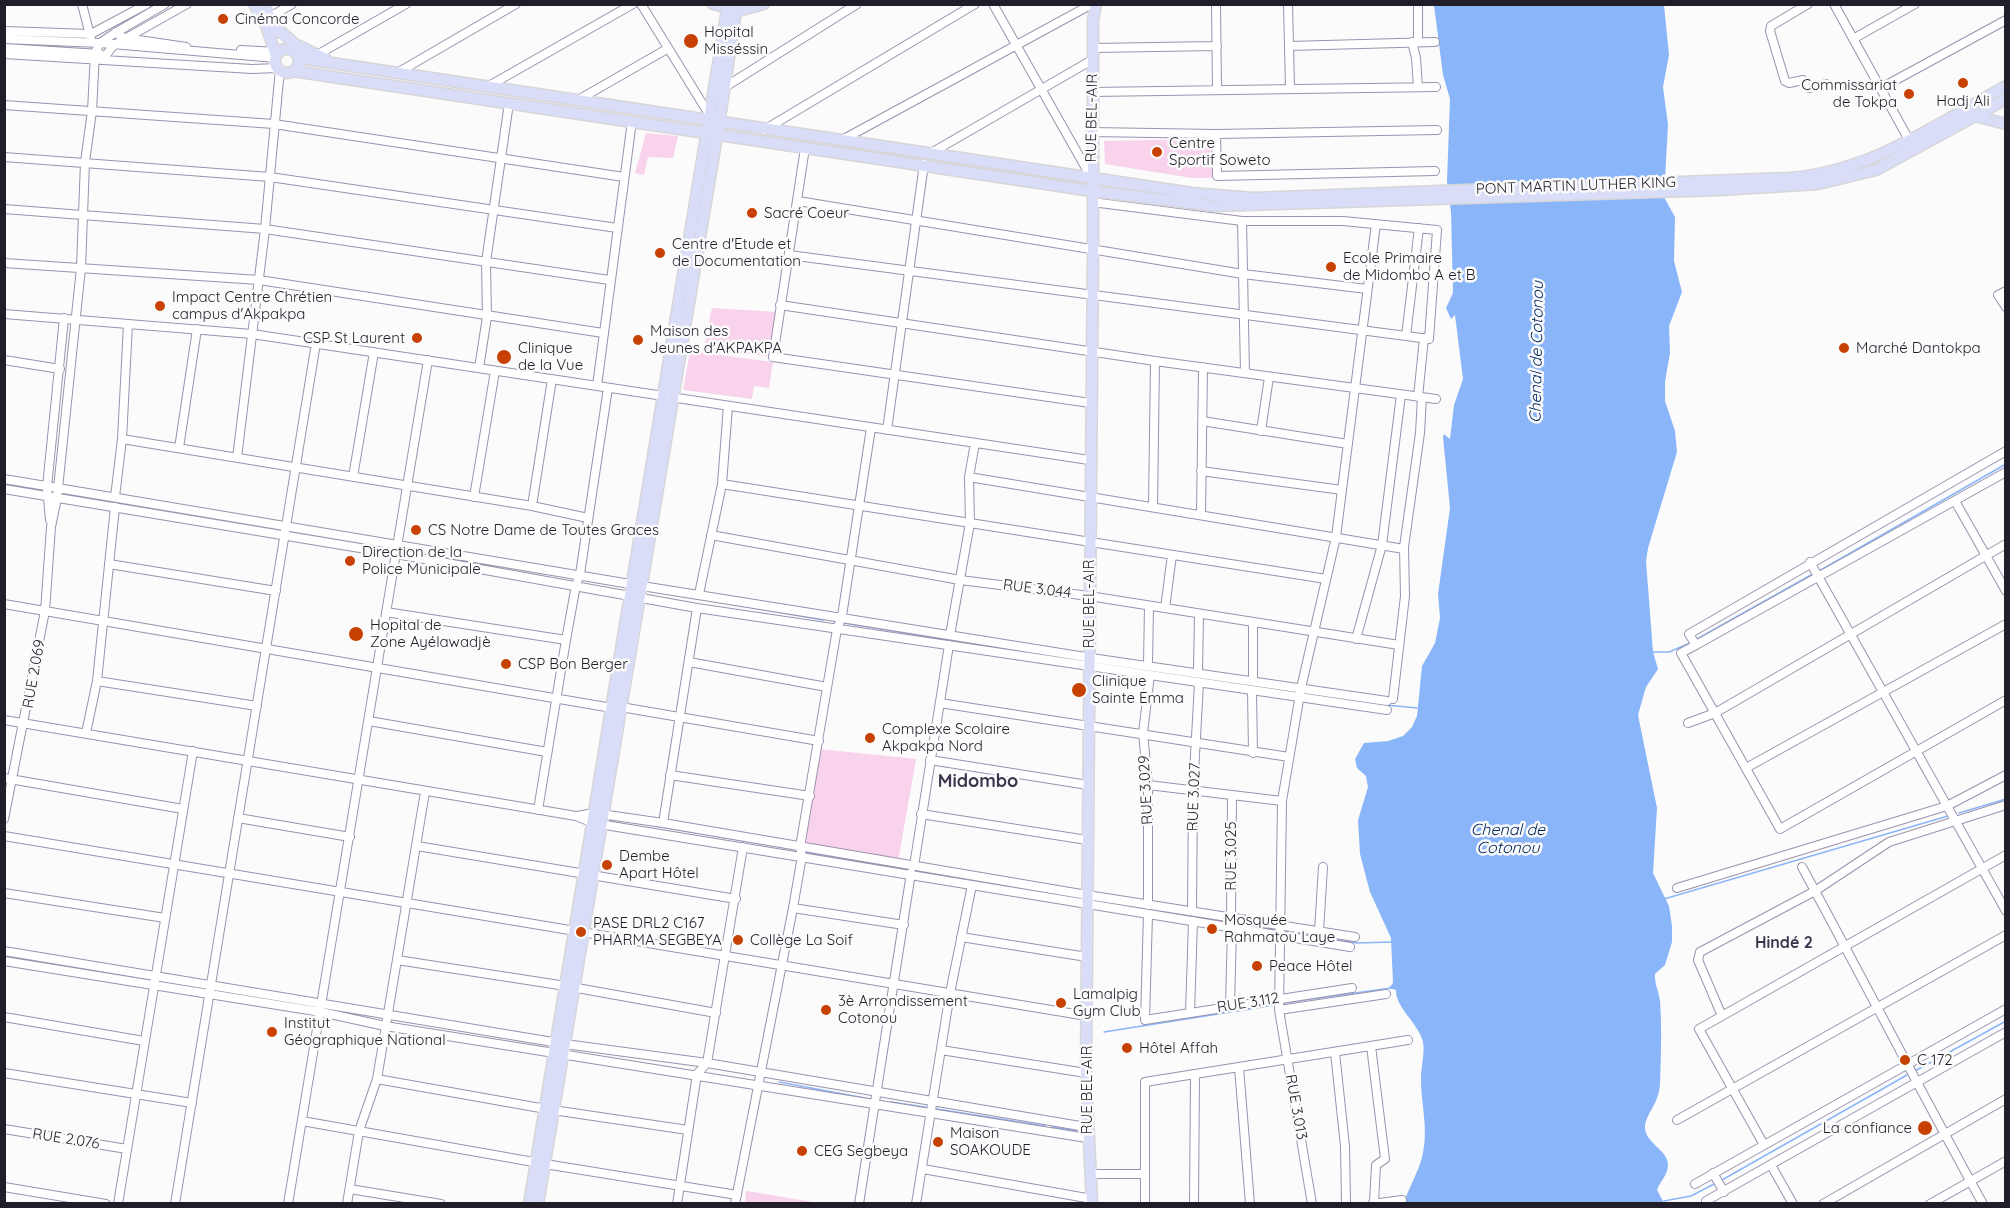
<!DOCTYPE html>
<meta charset="utf-8">
<style>
body{margin:0}
#map{position:relative;width:2010px;height:1208px;overflow:hidden;background:#fbfbfb;font-family:Quicksand,sans-serif}
canvas{display:block}
.frame{position:absolute;inset:0;border:6px solid #211e29;pointer-events:none}
</style>
<div id="map">
<canvas width="2010" height="1208"></canvas>
<div class="frame"></div>
</div>
<script>
const ctx = document.querySelector('canvas').getContext('2d');
ctx.lineJoin = 'round';
function fillPath(path, color) { ctx.fillStyle = color; ctx.fill(path, 'evenodd'); }
function trace(path, color, width, dash) { ctx.strokeStyle = color; ctx.lineWidth = width; ctx.lineCap = dash ? 'butt' : 'round'; ctx.setLineDash(dash || []); ctx.stroke(path); }
function label(font, color, halo, rows, align = 'center') {
  ctx.font = font + ' Quicksand,sans-serif'; ctx.lineWidth = 5; ctx.setLineDash([]); ctx.textBaseline = 'middle'; ctx.strokeStyle = halo; ctx.fillStyle = color; for (const [text, x, y, turn = 0] of rows) {
    ctx.save(); ctx.translate(x, y); ctx.rotate((+turn || 0) * Math.PI / 180); ctx.textAlign = isNaN(turn) ? turn : align; if (halo) ctx.strokeText(text, 0, 0); ctx.fillText(text, 0, 0); ctx.restore();
  }
}
fillPath(new Path2D(`
 M 646,133 L 678,136 L 673,158 L 648,157 L 644,175 L 635,173 Z
 M 1210,139 L 1212,178 L 1192,178 L 1105,164 L 1104,141 Z
 M 712,308 L 777,312 L 773,357 L 704,348 Z
 M 690,351 L 773,362 L 769,388 L 754,386 L 752,399 L 683,390 Z
 M 819,749 L 916,759 L 899,856 L 896,859 L 805,843 Z
 M 746,1191 L 747,1191 L 819,1203 L 745,1203 Z`), '#f9d2ec');
fillPath(new Path2D(`
 M 1434,5 L 1664,5 L 1669,55 L 1663,87 L 1668,125 L 1664,197 L 1675,217 L 1674,261 L 1682,292 L 1669,326 L 1670,353 L 1665,382 L 1665,401 L 1675,431 L 1677,452 L 1648,548 L 1646,561 L 1653,652 L 1658,669 L 1646,687 L 1638,715 L 1657,808 L 1653,873 L 1669,906 L 1672,926 L 1672,942 L 1665,965 L 1655,974 C 1654,982 1659,992 1660,1001 C 1662,1028 1661,1057 1660,1084 C 1659,1104 1646,1113 1645,1127 C 1645,1144 1668,1149 1668,1165 C 1668,1175 1660,1181 1657,1190 L 1664,1203 L 1404,1203 C 1409,1187 1418,1173 1422,1157 C 1429,1130 1421,1105 1421,1079 C 1421,1066 1425,1054 1423,1042 C 1419,1024 1395,1007 1396,990 L 1389,988 L 1393,983 L 1391,938 L 1370,892 L 1360,854 L 1358,820 L 1368,787 L 1366,776 L 1357,768 L 1355,759 L 1364,743 L 1388,741 L 1403,736 L 1412,727 L 1417,716 L 1422,666 L 1435,643 L 1440,618 L 1438,594 L 1450,508 L 1443,437 L 1444,434 L 1450,439 L 1454,405 L 1463,379 L 1455,315 L 1451,319 L 1446,308 L 1453,293 L 1451,212 L 1447,181 L 1450,99 L 1443,75 Z`), '#8ab6f9');
trace(new Path2D(`
 M 1819,571 L 2006,464
 M 737,605 L 823,620
 M 844,623 L 1035,654
 M 1697,639 L 1811,575
 M 1652,652 L 1669,652 L 1690,643
 M 1252,686 L 1296,692
 M 1305,693 L 1325,696
 M 1386,705 L 1417,708
 M 1959,813 L 2006,799
 M 649,825 L 786,848
 M 805,852 L 854,860
 M 1664,899 L 1948,816
 M 1104,902 L 1239,925
 M 1285,932 L 1357,943 L 1393,942
 M 1283,1003 L 1391,988
 M 1104,1032 L 1275,1005
 M 1915,1071 L 2006,1021
 M 779,1082 L 870,1099
 M 891,1102 L 925,1107
 M 937,1109 L 1045,1126
 M 1052,1127 L 1076,1131
 M 1722,1180 L 1907,1075
 M 1664,1201 L 1691,1196 L 1716,1183`), '#8ab6f9', 1.5);
const minor = new Path2D(`
 M 82,4 L 91,39
 M 641,4 L 710,116
 M 993,4 L 1091,177
 M 1216,4 L 1217,90
 M 1288,4 L 1290,88
 M 1418,4 L 1418,42
 M 1808,4 L 1771,26 L 1770,31 L 1785,81 L 1789,83 L 1803,80 L 1809,88 L 1826,84
 M 1834,4 L 1909,140
 M 270,17 L 292,4
 M 4,31 L 91,34 L 147,4
 M 115,33 L 125,38 L 186,47
 M 4,39 L 100,43 L 276,58
 M 1853,39 L 1915,4
 M 1412,42 L 1416,58 L 1418,87
 M 1289,46 L 1435,42
 M 4,48 L 100,54
 M 1093,48 L 1217,46
 M 241,50 L 277,52
 M 4,54 L 252,69 L 278,68
 M 106,55 L 114,45 L 187,4
 M 317,55 L 406,4
 M 397,73 L 516,4
 M 487,87 L 633,4
 M 725,87 L 857,4
 M 1881,88 L 2006,20
 M 1092,92 L 1436,87
 M 578,100 L 667,49
 M 4,105 L 274,124 L 624,177
 M 764,130 L 975,4
 M 1091,132 L 1216,134 L 1437,130
 M 1216,134 L 1217,176 L 1435,171
 M 842,140 L 1092,4
 M 805,148 L 773,357 L 1090,403
 M 931,153 L 1092,60
 M 4,157 L 270,177 L 617,228
 M 798,201 L 1243,274 L 1367,289
 M 4,209 L 265,229 L 609,280
 M 1242,221 L 1245,373
 M 789,255 L 1429,339 L 1437,230 L 1343,221 L 1242,221 L 1092,202
 M 4,263 L 259,280 L 603,333
 M 2006,291 L 1998,295 L 2006,307
 M 780,305 L 1155,361 L 1436,399
 M 4,314 L 252,334 L 1089,460
 M 1406,336 L 1419,228
 M 4,360 L 60,369
 M 479,368 L 487,317 L 486,262 L 509,103
 M 597,386 L 632,121
 M 1418,397 L 1424,338
 M 1202,421 L 1348,444
 M 887,430 L 924,164
 M 1261,431 L 1269,377
 M 122,439 L 532,506 L 588,518
 M 179,448 L 197,329
 M 2006,451 L 1689,634 L 1696,645 L 2006,472
 M 237,458 L 265,229 L 280,69
 M 1201,471 L 1342,490
 M 353,477 L 374,352
 M 969,477 L 1404,549
 M 4,479 L 642,586 L 1098,659 L 1387,701
 M 722,484 L 1326,579
 M 4,489 L 396,554 L 697,608 L 1387,710
 M 115,497 L 122,439 L 128,324
 M 474,497 L 495,371
 M 1955,501 L 2006,591
 M 532,506 L 552,379
 M 1153,507 L 1155,361
 M 1201,515 L 1203,367
 M 50,520 L 47,487 L 64,318
 M 711,535 L 960,580 L 1089,596 L 1399,645
 M 1810,562 L 2006,911
 M 109,564 L 276,591
 M 699,594 L 722,484 L 728,406
 M 4,604 L 612,708
 M 1165,608 L 1172,555
 M 386,612 L 566,640
 M 950,635 L 970,523 L 969,477 L 975,443
 M 1356,639 L 1382,545 L 1401,395
 M 1696,645 L 1681,653 L 1780,829 L 2006,700
 M 689,662 L 827,687
 M 1148,664 L 1149,606
 M 1198,671 L 1199,614
 M 97,681 L 257,706
 M 1253,681 L 1253,622
 M 1252,691 L 1253,753
 M 1393,699 L 1405,596 L 1404,547 L 1420,433 L 1422,397
 M 940,703 L 1289,757
 M 621,707 L 819,741
 M 4,720 L 576,816 L 593,823 L 1350,947
 M 369,721 L 547,752
 M 1688,723 L 1715,713 L 2006,544
 M 86,733 L 97,681 L 115,507
 M 930,760 L 1088,785
 M 1746,768 L 2006,624
 M 670,775 L 810,796
 M 4,778 L 183,809
 M 1148,785 L 1282,801
 M 538,810 L 566,640 L 576,585 L 580,574 L 608,388
 M 921,814 L 1087,840
 M 577,816 L 594,813 L 663,823 L 1087,895 L 1355,937
 M 238,818 L 350,837
 M 4,819 L 45,611 L 51,527 L 57,498 L 81,268 L 85,162 L 92,111 L 95,53 L 100,43 L 115,33 L 165,4
 M 663,823 L 697,608
 M 4,836 L 1087,1016
 M 417,846 L 736,899
 M 914,866 L 949,645
 M 1802,867 C 1863,979 1921,1092 1983,1204
 M 1677,888 L 1947,806 L 2006,775
 M 4,893 L 165,918
 M 1148,905 L 1148,785 L 1143,733 L 1150,675
 M 793,908 L 904,925
 M 1192,911 L 1193,791 L 1199,683
 M 1148,914 L 1145,1020 L 1352,988
 M 1231,917 L 1232,795
 M 1319,931 L 1323,867
 M 961,937 L 1087,957
 M 4,951 L 565,1044 L 707,1063 L 1086,1127
 M 397,960 L 566,986 L 716,1013
 M 4,961 L 321,1012 L 385,1026 L 1087,1138
 M 1230,1006 L 1232,928
 M 1279,1010 L 1386,994
 M 1190,1013 L 1193,921
 M 1722,1016 L 1698,960 L 1700,952 L 1815,891 L 1889,842 L 2006,805
 M 4,1017 L 144,1041
 M 1371,1046 L 1385,1159 L 1376,1165 L 1374,1203
 M 941,1050 L 1086,1073
 M 1335,1052 L 1345,1146 L 1346,1204
 M 1239,1067 L 1250,1204
 M 4,1073 L 192,1103
 M 377,1079 L 546,1109 L 688,1130
 M 1677,1120 L 2006,935
 M 302,1121 L 545,1164 L 737,1195
 M 4,1129 L 127,1149
 M 1764,1145 L 1699,1029 L 2006,855
 M 1771,1165 L 1793,1204
 M 923,1169 L 1092,1199
 M 1713,1173 L 1724,1192
 M 1091,1174 L 1145,1174
 M 1695,1184 L 2006,1009
 M 4,1187 L 106,1204
 M 350,1189 L 441,1204
 M 1706,1201 L 2006,1032
 M 118,1204 L 193,751
 M 175,1204 L 316,343
 M 288,1204 L 428,360
 M 347,1204 L 359,1131 L 377,1079 L 425,792
 M 677,1204 L 697,1074 L 707,1063 L 743,847
 M 735,1204 L 793,908 L 802,856 L 800,847 L 837,629 L 842,616 L 871,428
 M 859,1204 L 911,873
 M 916,1204 L 950,993 L 972,885
 M 1145,1204 L 1145,1082 L 1408,1040
 M 1194,1204 L 1195,1074
 M 1312,1204 L 1279,1010 L 1282,801 L 1301,688 L 1336,537 L 1376,224
 M 1372,1204 L 1402,1200
 M 1823,1204 L 2006,1099
 M 1930,1204 L 2006,1161`);
const major = new Path2D(`
 M 254,4 L 267,28 L 276,56
 M 263,4 L 278,32
 M 713,4 L 738,11 L 764,4
 M 275,26 L 295,44 L 326,59
 M275 61a12 12 0 1 1 24 0a12 12 0 1 1-24 0Z
 M 299,58 L 1192,193 L 1253,198 L 1788,178 C 1869,173 1937,124 2006,86
 M 293,71 L 1092,191 L 1215,206 L 1719,190 L 1818,184 L 1876,170 L 2006,99
 M 1975,116 L 2006,124
 M 529,1204 L 727,10
 M 538,1204 L 719,124 L 736,11
 M 1092,1204 L 1086,1073 L 1093,250 L 1093,20 L 1096,4`);
trace(minor, '#9a92ae', 10);
trace(major, '#d7d6d8', 13);
trace(minor, '#fff', 8);
trace(major, '#d9ddf8', 10);
for (const [x, y, r, color] of [
 [223,19,6,"#c74102"],
 [691,41,8,"#c74102"],
 [1963,83,6,"#c74102"],
 [1909,94,6,"#c74102"],
 [1157,152,6,"#c74102"],
 [752,213,6,"#c74102"],
 [660,253,6,"#c74102"],
 [1331,267,6,"#c74102"],
 [160,306,6,"#c74102"],
 [417,338,6,"#c74102"],
 [638,340,6,"#c74102"],
 [1844,348,6,"#c74102"],
 [504,357,8,"#c74102"],
 [416,530,6,"#c74102"],
 [350,561,6,"#c74102"],
 [356,634,8,"#c74102"],
 [506,664,6,"#c74102"],
 [1079,690,8,"#c74102"],
 [870,738,6,"#c74102"],
 [607,865,6,"#c74102"],
 [1212,929,6,"#c74102"],
 [581,932,6,"#c74102"],
 [738,940,6,"#c74102"],
 [1257,966,6,"#c74102"],
 [1061,1003,6,"#c74102"],
 [826,1010,6,"#c74102"],
 [272,1032,6,"#c74102"],
 [1127,1048,6,"#c74102"],
 [1905,1060,6,"#c74102"],
 [1925,1128,8,"#c74102"],
 [938,1142,6,"#c74102"],
 [802,1151,6,"#c74102"]
]) { const dot = new Path2D(); dot.arc(x, y, r, 0, 2 * Math.PI); ctx.fillStyle = color; ctx.fill(dot); trace(dot, '#fbfbfb', 2); }
label('15px', '#211e29', '#fbfbfb', [
 ["Cinéma Concorde",235,19],
 ["Hopital",704,32],
 ["Misséssin",704,49],
 ["Commissariat",1897,85,"right"],
 ["de Tokpa",1897,102,"right"],
 ["Hadj Ali",1963,101,"center"],
 ["Centre",1169,143],
 ["Sportif Soweto",1169,160],
 ["Sacré Coeur",764,213],
 ["Centre d'Etude et",672,244],
 ["de Documentation",672,261],
 ["Ecole Primaire",1343,258],
 ["de Midombo A et B",1343,275],
 ["Impact Centre Chrétien",172,297],
 ["campus d'Akpakpa",172,314],
 ["Maison des",650,331],
 ["Jeunes d'AKPAKPA",650,348],
 ["CSP St Laurent",405,338,"right"],
 ["Clinique",518,348],
 ["de la Vue",518,365],
 ["Marché Dantokpa",1856,348],
 ["CS Notre Dame de Toutes Graces",428,530],
 ["Direction de la",362,552],
 ["Police Municipale",362,569],
 ["Hopital de",370,625],
 ["Zone Ayélawadjè",370,642],
 ["CSP Bon Berger",518,664],
 ["Clinique",1092,681],
 ["Sainte Emma",1092,698],
 ["Complexe Scolaire",882,729],
 ["Akpakpa Nord",882,746],
 ["Dembe",619,856],
 ["Apart Hôtel",619,873],
 ["Mosquée",1224,920],
 ["Rahmatou Laye",1224,937],
 ["PASE DRL2 C167",593,923],
 ["PHARMA SEGBEYA",593,940],
 ["Collège La Soif",750,940],
 ["Peace Hôtel",1269,966],
 ["Lamalpig",1073,994],
 ["Gym Club",1073,1011],
 ["3è Arrondissement",838,1001],
 ["Cotonou",838,1018],
 ["Institut",284,1023],
 ["Géographique National",284,1040],
 ["Hôtel Affah",1139,1048],
 ["C 172",1917,1060],
 ["La confiance",1912,1128,"right"],
 ["Maison",950,1133],
 ["SOAKOUDE",950,1150],
 ["CEG Segbeya",814,1151]
], 'left');
label('15px', '#211e29', '#fbfbfb', [
 ["RUE BEL-AIR",1092,118,-89],
 ["PONT MARTIN LUTHER KING",1576,186,-2],
 ["RUE 3.044",1037,589,7],
 ["RUE BEL-AIR",1089,604,-90],
 ["RUE 2.069",34,674,-80],
 ["RUE 3.029",1146,790,-93],
 ["RUE 3.027",1194,797,-88],
 ["RUE 3.025",1231,856,-90],
 ["RUE 3.112",1248,1003,-9],
 ["RUE BEL-AIR",1087,1090,-90],
 ["RUE 3.013",1296,1107,80],
 ["RUE 2.076",66,1139,9]
]);
label('italic 16px', '#002861', '#fbfbfb', [
 ["Chenal de Cotonou",1537,352,-89],
 ["Chenal de",1508,830],
 ["Cotonou",1508,848]
]);
label('bold 16px', '#3d354d', '#fbfbfb', [
 ["Hindé 2",1784,943]
]);
label('bold 18px', '#3d354d', '#fbfbfb', [
 ["Midombo",978,782]
]);
</script>
